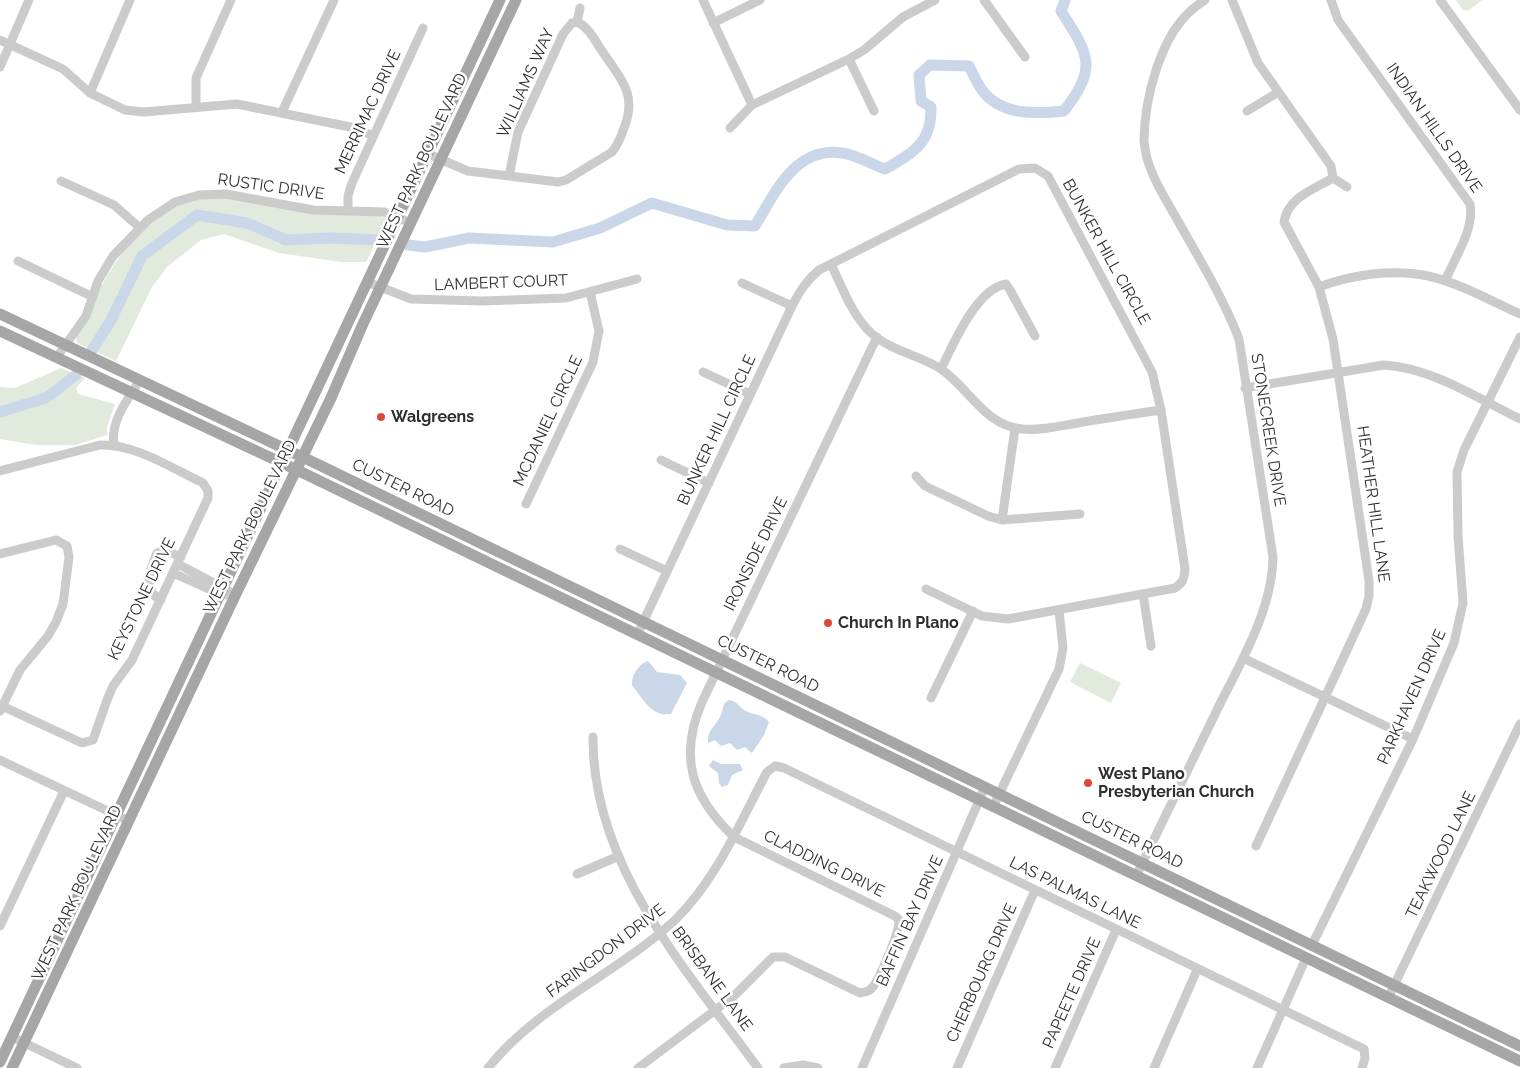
<!DOCTYPE html>
<style>
body{margin:0}
canvas{display:block;background:#fff}
</style>
<canvas width="1520" height="1068"></canvas>
<script>
const ctx = document.querySelector('canvas').getContext('2d');
ctx.lineJoin = 'round';
function fillPath(path, color) { ctx.fillStyle = color; ctx.fill(path, 'evenodd'); }
function trace(path, color, width, dash) { ctx.strokeStyle = color; ctx.lineWidth = width; ctx.lineCap = dash ? 'butt' : 'round'; ctx.setLineDash(dash || []); ctx.stroke(path); }
function label(font, color, halo, rows, align = 'center') {
  ctx.font = font + ' Raleway,sans-serif'; ctx.lineWidth = 5; ctx.setLineDash([]); ctx.textBaseline = 'middle'; ctx.strokeStyle = halo; ctx.fillStyle = color; for (const [text, x, y, turn = 0] of rows) {
    ctx.save(); ctx.translate(x, y); ctx.rotate((+turn || 0) * Math.PI / 180); ctx.textAlign = isNaN(turn) ? turn : align; if (halo) ctx.strokeText(text, 0, 0); ctx.fillText(text, 0, 0); ctx.restore();
  }
}
fillPath(new Path2D(`
 M 1456,0 L 1482,0 L 1468,11 L 1463,10 Z
 M 213,197 L 375,214 L 388,219 L 366,262 L 341,262 L 279,253 L 224,234 L 201,240 L 167,267 L 152,287 L 116,361 L 77,343 L 76,337 C 100,287 124,232 176,206 C 188,200 201,199 213,197 Z
 M 61,368 L 85,378 L 76,388 L 78,394 L 115,404 L 107,427 L 107,435 L 75,445 L 36,445 L 0,439 L 0,387 L 15,388 Z
 M 1080,663 L 1121,683 L 1111,703 L 1070,682 Z`), '#e1eadc');
fillPath(new Path2D(`
 M 648,661 L 657,672 L 680,675 L 687,683 L 671,714 C 651,717 643,699 632,685 C 631,676 639,664 648,661 Z
 M 729,700 C 738,701 739,708 746,711 C 754,716 762,713 769,722 L 764,735 L 752,753 L 745,747 L 737,750 L 730,743 L 721,746 L 715,740 L 708,743 C 707,730 715,727 720,717 C 724,710 721,704 729,700 Z
 M 713,760 L 721,764 L 740,764 L 743,770 L 732,775 L 728,785 L 722,787 L 719,783 L 718,773 L 709,766 Z`), '#c9d7e9');
trace(new Path2D(`
 M 408,245 L 425,247 L 469,238 L 553,242 L 600,228 L 652,203 L 727,225 L 755,226 C 775,193 795,146 842,153 C 856,155 872,164 885,169 C 913,153 932,143 931,107 L 921,101 L 919,75 L 930,65 L 969,66 C 973,74 977,83 982,90 C 1001,116 1036,114 1064,111 C 1098,67 1089,55 1061,11 L 1065,0
 M 92,350 L 110,322 L 142,256 L 197,215 L 247,223 L 286,240 L 331,238 L 378,240
 M 0,412 L 46,398 L 76,375`), '#c9d7e9', 11);
trace(new Path2D(`
 M 703,0 L 752,105
 M 984,0 L 1025,57
 M 1232,0 L 1258,63 L 1331,166 L 1333,178 L 1347,187
 M 1331,0 L 1338,20 L 1470,204 C 1475,229 1454,259 1445,281
 M 1440,0 L 1520,110
 M 577,22 L 580,8
 M 713,23 L 760,0
 M 0,40 L 63,69 L 90,93 L 125,110 L 144,112 L 237,104 L 355,128 L 373,136
 M 849,59 L 874,111
 M 0,67 L 29,0
 M 90,93 L 130,0
 M 196,107 L 196,78 L 231,0
 M 1247,111 L 1277,93
 M 282,112 L 334,0
 M 730,128 L 752,105 L 849,59 L 864,50 L 903,17 L 935,0
 M 428,154 L 468,171 L 558,182 L 566,180 L 612,152 C 618,145 621,137 624,128 C 638,94 620,78 602,51 C 595,41 589,27 577,22
 M 509,176 L 518,132 L 563,34 L 572,23 L 577,22
 M 61,181 L 114,205 L 140,228
 M 348,211 L 348,196 L 352,183 L 423,28
 M 18,261 L 93,297
 M 831,264 C 842,287 852,315 871,333 C 891,351 919,355 941,369 C 970,389 984,425 1022,429 C 1040,431 1060,426 1078,423 C 1106,418 1134,414 1161,410
 M 367,282 L 411,299 L 482,301 L 566,298 L 637,279
 M 742,283 L 792,306
 M 1319,287 C 1353,274 1393,269 1428,276 C 1460,283 1491,301 1520,314
 M 57,357 L 86,316 L 98,281 L 113,256 L 148,220 L 175,202 L 199,195 L 226,194 L 313,210 L 384,212 L 411,223
 M 941,369 C 953,345 976,289 1006,284 L 1010,290 L 1035,336
 M 703,372 L 750,394
 M 1245,388 L 1384,365 C 1432,368 1477,398 1520,419
 M 114,445 C 110,421 128,399 140,380
 M 661,460 L 709,483
 M 0,471 L 100,445 C 136,444 171,468 203,483 L 208,491 L 208,498 L 132,660 L 113,686 L 107,700 L 93,740 L 82,743 L 0,705
 M 916,476 L 925,486 L 988,516 L 1002,520 L 1080,514
 M 526,504 L 593,362 L 599,331 L 590,292
 M 1002,520 L 1015,428
 M 620,549 L 667,571
 M 0,554 L 56,540 L 67,546 L 69,557 L 63,604 L 56,622 L 48,636 L 20,670 L 0,711
 M 178,564 L 229,591
 M 173,573 L 220,594 L 235,596
 M 1143,594 L 1151,646
 M 161,600 C 141,590 151,568 157,553 L 165,550 L 181,557
 M 637,635 L 792,306 C 800,291 806,281 819,270 L 1019,169 L 1035,168 L 1048,176 L 1152,372 L 1161,410 L 1185,569 C 1184,578 1184,582 1175,588 L 1008,619 L 982,616 L 926,589
 M 1243,658 L 1413,739
 M 931,698 L 973,611
 M 593,737 C 592,866 686,969 758,1068
 M 0,760 L 129,821
 M 993,807 L 1059,669 L 1063,648 L 1059,610
 M 1256,846 L 1366,609 L 1369,596 L 1369,581 L 1333,339 L 1319,287 L 1284,222 C 1287,198 1314,189 1333,178
 M 577,874 L 619,856
 M 1136,876 C 1163,820 1190,765 1217,710 C 1240,663 1272,612 1273,557 L 1239,339 C 1223,298 1200,260 1178,221 C 1164,196 1146,170 1144,141 C 1144,118 1149,92 1156,70 C 1166,41 1178,17 1205,0
 M 0,926 L 64,791
 M 1312,945 L 1413,739 L 1454,643 L 1463,603 L 1458,536 L 1457,472 L 1464,450 L 1520,337
 M 1388,998 L 1520,724
 M 12,1037 L 77,1068
 M 488,1068 C 538,1005 617,974 675,920 C 717,879 740,822 767,772 L 775,766 L 784,768 L 1364,1049 L 1365,1058 L 1362,1068
 M 638,1068 L 734,996 L 773,957 L 785,957 L 860,993 C 864,992 868,992 871,989 C 879,981 900,931 899,920 L 895,916 L 734,837 C 692,797 678,758 702,702 L 877,337
 M 784,1068 L 803,1065 L 818,1068
 M 862,1068 L 985,787
 M 957,1068 L 1035,890
 M 1055,1068 L 1116,930
 M 1154,1068 L 1197,970
 M 1257,1068 L 1306,958`), '#cbcbcb', 9);
trace(new Path2D(`
 M 0,314 L 315,463 L 1520,1046
 M 0,331 L 297,470 L 1520,1061
 M 0,1062 L 500,0
 M 12,1068 L 235,596 L 331,398 L 362,326 L 516,0`), '#a6a6a6', 11);
for (const [x, y, r, color] of [
 [381,417,5,"#db4a39"],
 [828,623,5,"#db4a39"],
 [1088,783,5,"#db4a39"]
]) { const dot = new Path2D(); dot.arc(x, y, r, 0, 2 * Math.PI); ctx.fillStyle = color; ctx.fill(dot); trace(dot, '#fff', 2); }
label('16px', '#2e2e2e', '#fff', [
 ["WILLIAMS WAY",526,83,-66],
 ["MERRIMAC DRIVE",368,112,-65],
 ["INDIAN HILLS DRIVE",1434,128,55],
 ["WEST PARK BOULEVARD",422,161,-65],
 ["RUSTIC DRIVE",271,187,8],
 ["BUNKER HILL CIRCLE",1106,252,61],
 ["LAMBERT COURT",501,283,-2],
 ["MCDANIEL CIRCLE",548,421,-65],
 ["BUNKER HILL CIRCLE",717,430,-65],
 ["STONECREEK DRIVE",1268,430,81],
 ["CUSTER ROAD",403,488,26],
 ["HEATHER HILL LANE",1373,504,82],
 ["WEST PARK BOULEVARD",250,527,-64],
 ["IRONSIDE DRIVE",756,554,-64],
 ["KEYSTONE DRIVE",142,599,-64],
 ["CUSTER ROAD",768,664,26],
 ["PARKHAVEN DRIVE",1412,697,-66],
 ["CUSTER ROAD",1132,840,26],
 ["TEAKWOOD LANE",1441,855,-64],
 ["CLADDING DRIVE",824,864,26],
 ["WEST PARK BOULEVARD",77,893,-65],
 ["LAS PALMAS LANE",1075,893,26],
 ["BAFFIN BAY DRIVE",910,921,-66],
 ["FARINGDON DRIVE",606,951,-37],
 ["CHERBOURG DRIVE",982,973,-66],
 ["BRISBANE LANE",712,979,54],
 ["PAPEETE DRIVE",1072,993,-66]
]);
label('bold 16px', '#2e2e2e', '#fff', [
 ["Walgreens",391,417],
 ["Church In Plano",838,623],
 ["West Plano",1098,774],
 ["Presbyterian Church",1098,792]
], 'left');
</script>
